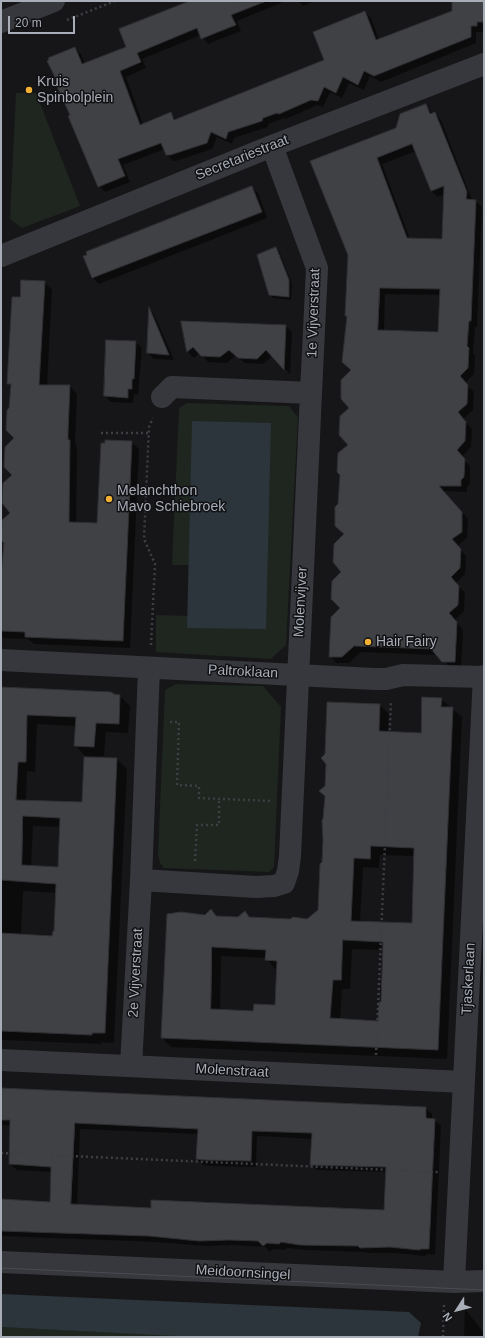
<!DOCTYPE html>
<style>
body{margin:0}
#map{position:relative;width:485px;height:1338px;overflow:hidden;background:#161618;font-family:Helvetica,sans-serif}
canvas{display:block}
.frame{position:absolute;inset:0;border:2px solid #a8adb8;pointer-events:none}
.north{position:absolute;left:437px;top:1290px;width:40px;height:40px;-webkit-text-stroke:3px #111113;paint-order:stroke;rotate:234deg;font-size:11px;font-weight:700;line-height:16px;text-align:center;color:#a8adb8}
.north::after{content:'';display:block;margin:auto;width:14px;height:18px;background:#a8adb8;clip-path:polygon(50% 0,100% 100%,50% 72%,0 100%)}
.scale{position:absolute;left:8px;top:16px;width:67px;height:18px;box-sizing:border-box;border:2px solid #a8adb8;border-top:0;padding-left:5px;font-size:12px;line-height:14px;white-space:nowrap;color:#a8adb8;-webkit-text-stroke:3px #111113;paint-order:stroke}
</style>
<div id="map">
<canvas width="485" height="1338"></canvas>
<div class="frame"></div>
<div class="north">N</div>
<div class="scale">20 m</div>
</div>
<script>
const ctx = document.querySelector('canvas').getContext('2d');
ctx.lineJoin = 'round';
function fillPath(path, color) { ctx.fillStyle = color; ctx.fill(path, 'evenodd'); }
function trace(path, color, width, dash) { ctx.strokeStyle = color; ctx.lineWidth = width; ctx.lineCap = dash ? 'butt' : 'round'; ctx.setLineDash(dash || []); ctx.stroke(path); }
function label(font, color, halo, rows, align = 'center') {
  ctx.font = font + ' Helvetica,sans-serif'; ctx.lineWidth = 3; ctx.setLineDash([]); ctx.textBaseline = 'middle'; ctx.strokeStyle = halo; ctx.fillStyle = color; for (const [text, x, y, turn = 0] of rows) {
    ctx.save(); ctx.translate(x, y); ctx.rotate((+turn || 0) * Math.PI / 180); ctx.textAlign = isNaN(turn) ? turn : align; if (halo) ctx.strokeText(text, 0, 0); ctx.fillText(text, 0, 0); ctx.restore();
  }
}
fillPath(new Path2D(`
 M 16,93 L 36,93 L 80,206 L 22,228 L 10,219 Z
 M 187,403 L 289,406 L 298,417 L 286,645 L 271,659 L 156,652 L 156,615 L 188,616 L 188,628 L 193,421 L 189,565 L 172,565 L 179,408 Z
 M 176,684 L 263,686 L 281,707 L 274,867 L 269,872 L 164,868 L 160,863 L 158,855 L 165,690 Z
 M 1,1327 L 216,1337 L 1,1337 Z`), '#1e261f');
fillPath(new Path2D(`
 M 192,421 L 271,423 L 266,629 L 187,628 Z
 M 1,1294 L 409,1312 L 421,1323 L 418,1337 L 196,1337 L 1,1327 Z`), '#2c353c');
fillPath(new Path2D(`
 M 193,1 L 286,1 L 237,21 L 241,31 L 208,44 L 201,35 L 142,59 L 146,68 L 126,77 L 143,124 L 171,114 L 177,120 L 326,61 L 365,12 L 371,18 L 379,40 L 453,11 L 453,1 L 484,1 L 484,27 L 483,32 L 476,32 L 476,43 L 381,82 L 370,76 L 364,90 L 349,83 L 342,98 L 330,92 L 323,107 L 317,105 L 286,119 L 284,118 L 268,124 L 268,127 L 234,138 L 232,144 L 217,137 L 212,149 L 176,161 L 173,161 L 167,155 L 165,149 L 123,165 L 130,182 L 105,192 L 99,186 L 57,79 L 75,48 L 81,54 L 85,64 L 127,48 L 120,30 Z
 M 298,1 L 316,1 L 303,6 Z
 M 425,105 L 433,114 L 435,113 L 441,120 L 472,200 L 476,201 L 482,207 L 477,327 L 475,327 L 473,353 L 475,356 L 474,374 L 465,383 L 474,392 L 473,410 L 463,419 L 472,429 L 471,447 L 462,457 L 470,466 L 470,483 L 467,487 L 467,492 L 443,491 L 468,519 L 467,538 L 457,546 L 466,556 L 465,574 L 456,583 L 465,593 L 464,611 L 455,620 L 463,630 L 461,668 L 450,667 L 438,655 L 361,652 L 349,663 L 336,663 L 330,656 L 341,609 L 345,535 L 339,505 L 349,445 L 352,371 L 348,318 L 346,316 L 349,255 L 312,162 L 396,129 ZM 416,151 L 431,191 L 438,197 L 445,194 L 443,240 L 410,239 L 382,164 ZM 385,294 L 441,295 L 439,333 L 384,331 Z
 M 251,187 L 258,193 L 267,218 L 99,284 L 93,278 L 84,257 Z
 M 276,248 L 279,251 L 292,284 L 291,300 L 273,298 L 270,295 Z
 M 44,282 L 52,290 L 47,386 L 70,386 L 77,394 L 75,442 L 77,448 L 76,524 L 98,524 L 131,442 L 139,449 L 130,648 L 34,644 L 28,639 L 3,638 L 1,635 L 1,572 L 12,513 L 15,439 L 10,408 L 12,387 L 8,383 L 21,298 Z
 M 149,309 L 154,314 L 174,360 L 154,359 L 148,353 Z
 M 182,322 L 286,326 L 292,332 L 290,374 L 273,356 L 263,364 L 245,363 L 236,355 L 227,363 L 208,362 L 200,353 L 194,358 L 188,352 Z
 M 136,342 L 142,348 L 138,395 L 134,394 L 133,403 L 111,402 L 105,396 Z
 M 1,688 L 120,696 L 130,706 L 128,733 L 106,732 L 104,756 L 85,756 L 76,746 L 76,726 L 37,724 L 35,772 L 27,771 L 26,801 L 83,803 L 117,759 L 127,769 L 114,1043 L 102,1042 L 101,1044 L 1,1040 ZM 33,826 L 60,827 L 59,868 L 31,867 ZM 23,891 L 57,893 L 55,932 L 53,937 L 21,935 Z
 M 441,699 L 462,717 L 447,1059 L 171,1047 L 162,1038 L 206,916 L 211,911 L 217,917 L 307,920 L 319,910 L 326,786 L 380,705 L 389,714 L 388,733 L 422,734 ZM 380,855 L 415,856 L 413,924 L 360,923 L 363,867 L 379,868 ZM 352,949 L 383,950 L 379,1022 L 340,1020 L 342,989 L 350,989 ZM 221,956 L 266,958 L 275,969 L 278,969 L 276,1006 L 254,1012 L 220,1010 Z
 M 1,1089 L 426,1108 L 432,1114 L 432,1120 L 435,1120 L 441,1126 L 435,1255 L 427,1254 L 425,1256 L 396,1253 L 367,1253 L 365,1252 L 306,1250 L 287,1248 L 285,1250 L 273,1249 L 270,1252 L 265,1247 L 236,1245 L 206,1246 L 156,1242 L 1,1236 L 1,1201 L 51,1203 L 52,1172 L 17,1170 L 10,1164 L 11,1126 L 1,1125 ZM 80,1129 L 199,1134 L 197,1159 L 203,1165 L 211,1166 L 256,1167 L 257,1136 L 312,1139 L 311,1164 L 317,1170 L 386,1172 L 385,1211 L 227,1204 L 205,1201 L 205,1203 L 152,1209 L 77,1205 Z
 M 465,1309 L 484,1333 L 484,1337 L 464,1337 Z`), '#0007');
const building = new Path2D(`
 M 190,1 L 264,2 L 231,15 L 236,25 L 218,32 L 201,39 L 197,28 L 137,53 L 141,62 L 120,71 L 140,125 L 171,112 L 174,120 L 324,60 L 313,32 L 365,11 L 376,40 L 452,11 L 452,1 L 484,1 L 484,13 L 483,22 L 477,22 L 477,26 L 471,26 L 471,37 L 374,76 L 364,71 L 358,85 L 343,77 L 336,93 L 324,87 L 318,101 L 311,100 L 279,114 L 277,113 L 263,118 L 262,121 L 228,132 L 226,139 L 211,132 L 207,143 L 170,155 L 166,155 L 161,143 L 118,159 L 125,176 L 98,187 L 68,116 L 70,115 L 54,80 L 56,79 L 47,61 L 49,60 L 48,58 L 75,47 L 82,64 L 126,47 L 119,29 Z
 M 426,104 L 430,114 L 435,112 L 467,192 L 466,199 L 476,200 L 471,321 L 469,321 L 467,346 L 469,348 L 468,368 L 460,376 L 468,385 L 467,404 L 458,412 L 466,422 L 465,441 L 457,450 L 465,459 L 464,477 L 461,480 L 461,486 L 439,486 L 462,512 L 462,532 L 452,539 L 461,549 L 460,568 L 451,577 L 459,586 L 458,605 L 449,613 L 457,622 L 455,662 L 442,662 L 431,649 L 384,647 L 354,646 L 342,657 L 329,657 L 331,617 L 340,608 L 331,599 L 332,581 L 341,572 L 333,562 L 334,544 L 344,534 L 335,526 L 335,507 L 338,504 L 340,475 L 337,472 L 338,453 L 348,445 L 339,435 L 340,416 L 349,408 L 341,399 L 341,380 L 351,370 L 342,362 L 347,316 L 345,316 L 348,255 L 310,161 L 396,128 L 400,114 ZM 412,144 L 431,191 L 444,186 L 442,239 L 407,238 L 377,158 ZM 380,288 L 440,289 L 438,332 L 378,330 Z
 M 252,186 L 262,212 L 92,278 L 83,256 L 87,255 L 86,252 Z
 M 276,247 L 289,280 L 289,297 L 269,295 L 257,255 Z
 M 21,280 L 45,281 L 39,385 L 70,385 L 68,433 L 68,440 L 70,440 L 69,522 L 97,523 L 101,443 L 105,443 L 105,440 L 132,441 L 123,641 L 25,637 L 25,632 L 1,631 L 1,576 L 4,543 L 1,540 L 2,520 L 10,513 L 2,503 L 3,483 L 12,475 L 4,467 L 5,447 L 14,438 L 6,430 L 7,410 L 9,408 L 11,384 L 7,384 L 12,297 L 20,297 Z
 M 149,307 L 169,355 L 147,353 Z
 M 181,321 L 286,325 L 284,370 L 266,350 L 257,359 L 238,358 L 229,350 L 220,357 L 201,356 L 193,347 L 187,352 Z
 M 106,340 L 136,341 L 134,379 L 132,379 L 132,389 L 128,389 L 128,398 L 104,396 Z
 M 1,687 L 111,692 L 114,694 L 120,695 L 119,724 L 96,723 L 94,747 L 74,746 L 76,717 L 27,715 L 26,762 L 18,762 L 16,800 L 82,802 L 84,757 L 117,758 L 105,1033 L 92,1033 L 92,1035 L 1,1031 L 1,933 L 52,936 L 53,931 L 54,931 L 56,884 L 1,880 ZM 23,816 L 60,818 L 58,867 L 22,865 Z
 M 422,697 L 442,698 L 441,707 L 453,707 L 438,1050 L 161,1038 L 167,914 L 181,912 L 205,915 L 211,909 L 216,916 L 238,917 L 245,911 L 249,917 L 290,919 L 293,917 L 307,919 L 318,910 L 320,864 L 322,862 L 323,840 L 322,820 L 323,819 L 325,796 L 319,791 L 325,786 L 326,764 L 321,758 L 325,754 L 327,702 L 380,704 L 379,731 L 421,733 ZM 371,846 L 414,848 L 412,923 L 351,921 L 354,858 L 370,859 ZM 343,940 L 383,942 L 381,1002 L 379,1002 L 378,1021 L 330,1018 L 333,980 L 341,980 ZM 212,947 L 266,950 L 265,960 L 277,961 L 275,1005 L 254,1004 L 253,1011 L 211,1009 Z
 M 1,1088 L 426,1107 L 426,1118 L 435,1119 L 429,1249 L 421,1249 L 419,1250 L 390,1247 L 360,1248 L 358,1246 L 300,1245 L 281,1242 L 279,1244 L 267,1243 L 263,1246 L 258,1241 L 229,1240 L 199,1241 L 149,1236 L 1,1231 L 1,1199 L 50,1202 L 51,1167 L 9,1164 L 10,1120 L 1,1120 ZM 75,1123 L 198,1129 L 196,1159 L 205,1160 L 251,1161 L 252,1131 L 312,1133 L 310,1165 L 386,1167 L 384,1210 L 151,1200 L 151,1208 L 71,1204 Z`);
fillPath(building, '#404145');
trace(building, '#303034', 1);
trace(new Path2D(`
 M 67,20 L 115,1
 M 101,433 L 149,433
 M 151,645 L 155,564 L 144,539 L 149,427 L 153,418
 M 170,722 L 179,722 L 177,785 L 199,786 L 199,798 L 270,801
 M 195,861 L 197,825 L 219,825 L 219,799
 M 376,1055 L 391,701
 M 1,1153 L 438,1172
 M 443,1337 L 444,1304`), '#3d3f44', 2.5, [2, 3]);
trace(new Path2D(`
 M 1,22 L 54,1
 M 272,146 L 317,268 L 311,393
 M 1,256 L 272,146 L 484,64
 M 1,660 L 375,679 L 386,679 L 403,675 L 484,677
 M 149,668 L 141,880 L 256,887 L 274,886 L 284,883 L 288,871 L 290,856 L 311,393 L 172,387 L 162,397
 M 1,1060 L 464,1082
 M 131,1066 L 141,880
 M 1,1262 L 454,1282 L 484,1281
 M 454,1282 L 484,676`), '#37383d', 22);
trace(new Path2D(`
 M 1,1268 L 484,1290`), '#4a4c52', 1);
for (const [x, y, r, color] of [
 [29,90,4,"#f2b134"],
 [109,499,4,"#f2b134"],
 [368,642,4,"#f2b134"]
]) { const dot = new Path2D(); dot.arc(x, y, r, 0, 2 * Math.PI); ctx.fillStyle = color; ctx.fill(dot); trace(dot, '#111113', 1.5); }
label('14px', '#a8adb8', '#111113', [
 ["Kruis",37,82],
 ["Spinbolplein",37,98],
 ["Melanchthon",117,491],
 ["Mavo Schiebroek",117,507],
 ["Hair Fairy",376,642]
], 'left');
label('14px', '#a8adb8', '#111113', [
 ["Secretariestraat",242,158,-22],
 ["1e Vijverstraat",314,313,-88],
 ["Molenvijver",301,602,-87],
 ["Paltroklaan",243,672,3],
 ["2e Vijverstraat",136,973,-87],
 ["Tjaskerlaan",469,979,-87],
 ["Molenstraat",232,1071,3],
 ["Meidoornsingel",243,1273,3]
]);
</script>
